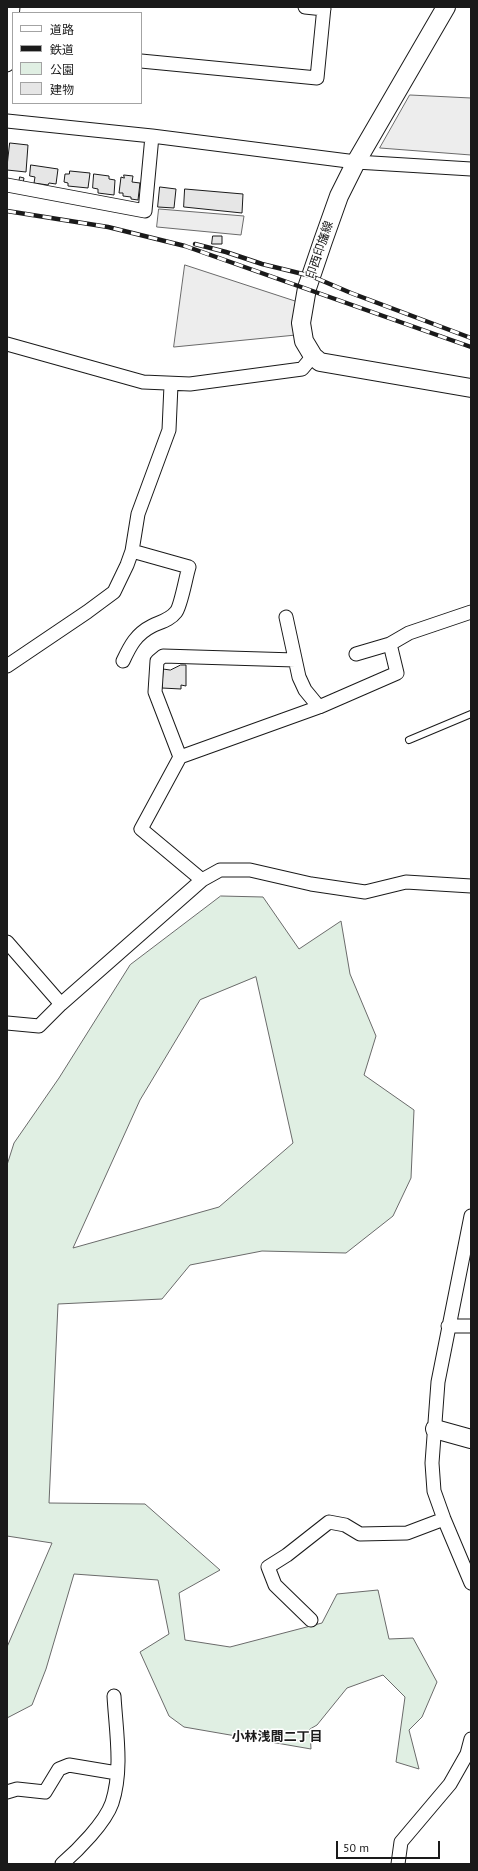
<!DOCTYPE html>
<meta charset="utf-8">
<style>
body{margin:0}
#map{position:relative;width:478px;height:1871px;overflow:hidden;background:#fff;font-family:"PT Sans","Noto Sans JP",sans-serif}
canvas{display:block}
.frame{position:absolute;inset:0;border:8px solid #1a1a1a;pointer-events:none}
.legend{position:absolute;left:12px;top:12px;width:130px;height:92px;box-sizing:border-box;background:#fff;border:1px solid #a3a3a3;margin:0;padding:5px 7px;list-style:none;font-size:12px;color:#1a1a1a}
.legend li{display:flex;align-items:center;gap:8px;height:20px}
.legend b{width:20px;border:1px solid #a3a3a3}
.scale{position:absolute;left:336px;top:1841px;width:104px;height:18px;box-sizing:border-box;border:2px solid #1a1a1a;border-top:0;padding-left:5px;font-size:12px;line-height:14px;white-space:nowrap;color:#1a1a1a;-webkit-text-stroke:3px #fff;paint-order:stroke}
</style>
<div id="map">
<canvas width="478" height="1871"></canvas>
<div class="frame"></div>
<ul class="legend">
<li><b style="height:5px;background:#fff"></b>道路</li>
<li><b style="height:5px;background:#1a1a1a"></b>鉄道</li>
<li><b style="height:11px;background:#e0efe3"></b>公園</li>
<li><b style="height:11px;background:#e6e6e6"></b>建物</li>
</ul>
<div class="scale">50 m</div>
</div>
<script>
const ctx = document.querySelector('canvas').getContext('2d');
ctx.lineJoin = 'round';
function fillPath(path, color) { ctx.fillStyle = color; ctx.fill(path, 'evenodd'); }
function trace(path, color, width, dash) { ctx.strokeStyle = color; ctx.lineWidth = width; ctx.lineCap = dash ? 'butt' : 'round'; ctx.setLineDash(dash || []); ctx.stroke(path); }
function label(font, color, halo, rows, align = 'center') {
  ctx.font = font + ' "PT Sans","Noto Sans JP",sans-serif'; ctx.lineWidth = 3; ctx.setLineDash([]); ctx.textBaseline = 'middle'; ctx.strokeStyle = halo; ctx.fillStyle = color; for (const [text, x, y, turn = 0] of rows) {
    ctx.save(); ctx.translate(x, y); ctx.rotate((+turn || 0) * Math.PI / 180); ctx.textAlign = isNaN(turn) ? turn : align; if (halo) ctx.strokeText(text, 0, 0); ctx.fillText(text, 0, 0); ctx.restore();
  }
}
const green = new Path2D(`
 M 221,896 L 263,897 L 299,949 L 341,921 L 350,974 L 376,1036 L 364,1075 L 414,1110 L 411,1178 L 393,1216 L 346,1253 L 262,1251 L 190,1265 L 162,1299 L 58,1304 L 49,1503 L 145,1504 L 220,1570 L 179,1593 L 185,1640 L 230,1647 L 322,1623 L 337,1594 L 378,1590 L 389,1639 L 413,1638 L 437,1682 L 422,1717 L 409,1730 L 419,1769 L 396,1762 L 405,1697 L 383,1675 L 347,1688 L 317,1725 L 310,1729 L 311,1749 L 184,1727 L 169,1716 L 140,1652 L 169,1634 L 158,1580 L 74,1574 L 46,1669 L 32,1705 L 7,1718 L 7,1647 L 52,1543 L 7,1536 L 7,1165 L 14,1143 L 59,1078 L 130,965 ZM 256,977 L 293,1143 L 219,1207 L 73,1248 L 140,1100 L 200,1000 Z`);
fillPath(green, '#e0efe3');
trace(green, '#6a6a6a', 1);
const parking = new Path2D(`
 M 410,95 L 471,98 L 471,155 L 380,148 Z
 M 159,209 L 244,216 L 241,235 L 157,227 Z
 M 185,265 L 298,302 L 296,335 L 174,347 Z`);
fillPath(parking, '#ededed');
trace(parking, '#6a6a6a', 1);
const building = new Path2D(`
 M 10,143 L 28,145 L 26,172 L 7,170 Z
 M 31,165 L 58,169 L 56,184 L 49,183 L 48,185 L 34,183 L 35,177 L 30,176 Z
 M 70,171 L 90,173 L 88,188 L 68,186 L 68,183 L 64,182 L 65,174 L 69,174 Z
 M 94,174 L 109,176 L 109,179 L 115,180 L 114,195 L 98,193 L 98,189 L 93,188 Z
 M 124,175 L 133,176 L 132,182 L 140,183 L 138,200 L 131,199 L 131,197 L 123,196 L 123,193 L 119,193 L 121,177 L 124,178 Z
 M 20,177 L 24,178 L 23,183 L 19,183 Z
 M 160,187 L 176,189 L 174,208 L 158,207 Z
 M 185,189 L 243,194 L 242,213 L 184,207 Z
 M 213,236 L 222,236 L 222,244 L 212,244 Z
 M 181,665 L 186,665 L 186,686 L 181,685 L 181,689 L 162,688 L 163,669 L 170,670 Z`);
fillPath(building, '#e6e6e6');
trace(building, '#1a1a1a', 1);
const lane = new Path2D(`
 M 409,740 L 471,714`);
const street = new Path2D(`
 M 305,7 L 324,9
 M 141,61 L 317,78 L 324,7
 M 7,65 L 13,7
 M 7,121 L 152,136 L 356,162 L 471,169
 M 7,185 L 145,211 L 152,136
 M 7,344 L 143,382 L 190,384 L 302,369 L 313,356
 M 286,617 L 299,677 L 305,690 L 319,707
 M 356,654 L 390,644 L 409,633 L 471,612
 M 123,661 C 130,646 136,634 152,626 C 160,622 170,620 176,612 C 181,606 186,576 189,567 L 132,551
 M 7,666 L 87,612 L 114,592 L 127,565 L 132,551 L 138,514 L 169,430 L 171,385
 M 180,757 L 319,707 L 397,673 L 390,644
 M 202,880 L 141,829 L 180,757 L 155,692 L 157,661 L 163,656 L 295,660
 M 7,942 L 61,1004
 M 7,1023 L 39,1026 L 61,1004 L 202,880 L 220,870 L 250,870 L 311,884 L 365,892 L 406,882 L 471,886
 M 471,1216 L 438,1382 L 432,1463 L 434,1491 L 444,1519 L 471,1583
 M 448,1326 L 471,1326
 M 311,1620 L 275,1585 L 268,1567 L 287,1555 L 329,1522 L 345,1525 L 360,1534 L 407,1533 L 444,1519
 M 7,1792 L 17,1789 L 45,1792 L 59,1769 L 69,1765 L 117,1773
 M 62,1864 C 78,1850 105,1823 112,1803 C 123,1769 116,1731 114,1696
 M 398,1864 L 401,1842 L 450,1784 L 467,1754 L 471,1739`);
const secondary = new Path2D(`
 M 446,7 L 356,162 L 339,196 L 323,241 L 307,288 L 301,323 L 304,341 L 313,356 L 320,362 L 471,388
 M 435,1429 L 471,1439`);
trace(lane, '#1a1a1a', 8);
trace(street, '#1a1a1a', 15);
trace(secondary, '#1a1a1a', 20);
trace(lane, '#fff', 6);
trace(street, '#fff', 13);
trace(secondary, '#fff', 18);
const rail = new Path2D(`
 M 7,211 L 108,227 L 185,246 L 471,347
 M 195,244 L 226,252 L 262,264 L 311,276 L 351,293 L 471,338`);
trace(rail, '#1a1a1a', 4.5);
trace(rail, '#fff', 3, [9]);
label('12px', '#1a1a1a', '#fff', [
 ["印西印旛線",320,250,-71]
]);
label('bold 13px', '#1a1a1a', '#fff', [
 ["小林浅間二丁目",277,1737]
]);
</script>
